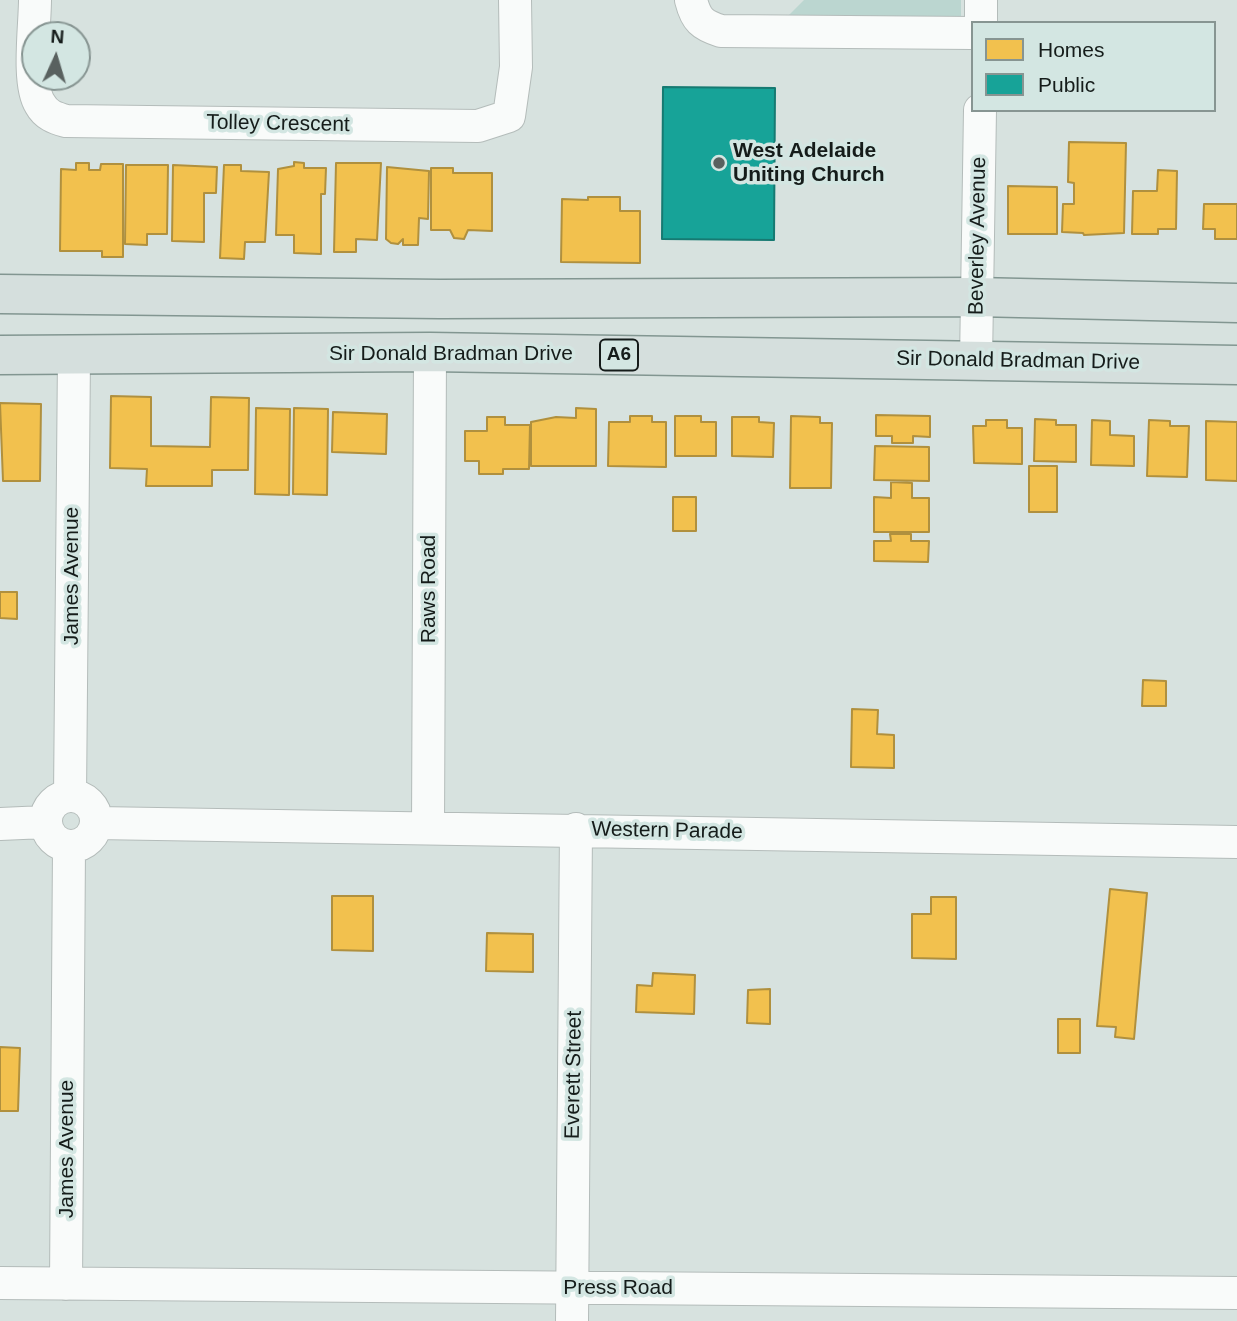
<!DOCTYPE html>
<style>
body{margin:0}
#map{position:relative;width:1237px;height:1321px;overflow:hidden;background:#d7e2df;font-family:Arial,sans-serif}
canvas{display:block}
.legend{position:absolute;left:971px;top:21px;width:245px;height:91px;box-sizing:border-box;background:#d3e6e2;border:2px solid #879592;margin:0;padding:9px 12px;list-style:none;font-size:21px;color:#151c1a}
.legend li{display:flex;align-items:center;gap:14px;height:35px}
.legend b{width:35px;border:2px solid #879592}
.north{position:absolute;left:21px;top:21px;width:70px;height:70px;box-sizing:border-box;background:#d3e6e2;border:2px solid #879592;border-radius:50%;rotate:4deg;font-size:19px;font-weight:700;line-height:28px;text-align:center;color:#151c1a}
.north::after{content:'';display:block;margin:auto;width:24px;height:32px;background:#59615f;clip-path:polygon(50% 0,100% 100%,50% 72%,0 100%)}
</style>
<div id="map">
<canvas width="1237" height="1321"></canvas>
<ul class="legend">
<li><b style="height:19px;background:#f2c14e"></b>Homes</li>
<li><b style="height:19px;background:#17a398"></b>Public</li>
</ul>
<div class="north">N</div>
</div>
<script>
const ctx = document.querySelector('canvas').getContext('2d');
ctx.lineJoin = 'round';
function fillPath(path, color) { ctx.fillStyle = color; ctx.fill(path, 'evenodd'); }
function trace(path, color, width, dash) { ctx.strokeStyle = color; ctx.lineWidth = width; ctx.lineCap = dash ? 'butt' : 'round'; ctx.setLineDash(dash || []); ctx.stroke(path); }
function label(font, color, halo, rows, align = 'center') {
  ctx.font = font + ' Arial,sans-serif'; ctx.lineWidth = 7; ctx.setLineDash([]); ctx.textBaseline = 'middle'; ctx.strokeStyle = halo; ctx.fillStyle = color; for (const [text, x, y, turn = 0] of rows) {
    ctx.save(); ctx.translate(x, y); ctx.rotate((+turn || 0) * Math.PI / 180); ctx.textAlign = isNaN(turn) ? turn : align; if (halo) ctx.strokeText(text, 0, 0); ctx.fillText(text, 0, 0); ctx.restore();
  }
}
fillPath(new Path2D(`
 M 804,0 L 961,0 L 961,18 L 787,17 Z`), '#bbd6d0');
const homes = new Path2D(`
 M 1069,142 L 1126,143 L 1124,233 L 1084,235 L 1083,233 L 1062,232 L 1063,204 L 1074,204 L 1074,183 L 1068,182 Z
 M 294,162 L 304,163 L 304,168 L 326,168 L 325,194 L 321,194 L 321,254 L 294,253 L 294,235 L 276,235 L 278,169 L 294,166 Z
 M 76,163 L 89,163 L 89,170 L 100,170 L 101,164 L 123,164 L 123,257 L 102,257 L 102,251 L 60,251 L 61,169 L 76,170 Z
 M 336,163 L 381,163 L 377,240 L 356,239 L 356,252 L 334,252 Z
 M 126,165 L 168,165 L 167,234 L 147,234 L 147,245 L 125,244 Z
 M 173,165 L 217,167 L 216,193 L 204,193 L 204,242 L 172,241 Z
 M 224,165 L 241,165 L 241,171 L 269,172 L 265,242 L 245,242 L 244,259 L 220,258 Z
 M 387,167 L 429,171 L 428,219 L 419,218 L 418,245 L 403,245 L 403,239 L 398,244 L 391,243 L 386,239 Z
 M 431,168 L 453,168 L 453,173 L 492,173 L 492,231 L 468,230 L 464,239 L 454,238 L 450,230 L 431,230 Z
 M 1158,170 L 1177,171 L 1176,229 L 1158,229 L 1158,234 L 1132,234 L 1133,191 L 1157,191 Z
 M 1008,186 L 1057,187 L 1057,234 L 1008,234 Z
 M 588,197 L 620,197 L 620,211 L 640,211 L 640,263 L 561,262 L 562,199 L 588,200 Z
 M 1204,204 L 1237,204 L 1237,239 L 1215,239 L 1215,229 L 1203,229 Z
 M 111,396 L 151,397 L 151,446 L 210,447 L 211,397 L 249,398 L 248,470 L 212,470 L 212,486 L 146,486 L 147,469 L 110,468 Z
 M 0,403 L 41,404 L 40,481 L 3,481 Z
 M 256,408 L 290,409 L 289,495 L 255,494 Z
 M 294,408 L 328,409 L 327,495 L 293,494 Z
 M 576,408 L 596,409 L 596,466 L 531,466 L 531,422 L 556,417 L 576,418 Z
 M 333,412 L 387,414 L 386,454 L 332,452 Z
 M 876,415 L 930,416 L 930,437 L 913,436 L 913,443 L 892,443 L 892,436 L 876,436 Z
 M 630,416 L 652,416 L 652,422 L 666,422 L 666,467 L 608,466 L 609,422 L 630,422 Z
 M 675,416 L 701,416 L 701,422 L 716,422 L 716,456 L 675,456 Z
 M 791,416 L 820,417 L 820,423 L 832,423 L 831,488 L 790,488 Z
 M 487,417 L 505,417 L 505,425 L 530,425 L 529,469 L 503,469 L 503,474 L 479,474 L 479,461 L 465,461 L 465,431 L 487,431 Z
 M 732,417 L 759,417 L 759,422 L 774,423 L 773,457 L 732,456 Z
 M 1035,419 L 1056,420 L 1056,425 L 1076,425 L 1076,462 L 1034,461 Z
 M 986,420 L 1007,420 L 1007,428 L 1022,428 L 1022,464 L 974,463 L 973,426 L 986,426 Z
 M 1092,420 L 1110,421 L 1110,435 L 1134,436 L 1134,466 L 1091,465 Z
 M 1149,420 L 1170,421 L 1170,426 L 1189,426 L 1187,477 L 1147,476 Z
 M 1206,421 L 1237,422 L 1237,481 L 1206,480 Z
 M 875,446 L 929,447 L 929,481 L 874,480 Z
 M 1029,466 L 1057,466 L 1057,512 L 1029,512 Z
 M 891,482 L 912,483 L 912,498 L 929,498 L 929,532 L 874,532 L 874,497 L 891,498 Z
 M 673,497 L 696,497 L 696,531 L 673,531 Z
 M 890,534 L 911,534 L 911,541 L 929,541 L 928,562 L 874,561 L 874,541 L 891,541 Z
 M 0,592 L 17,592 L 17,619 L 0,618 Z
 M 1143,680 L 1166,681 L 1166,706 L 1142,706 Z
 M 852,709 L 878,710 L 877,734 L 894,735 L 894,768 L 851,767 Z
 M 1110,889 L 1147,893 L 1134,1039 L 1115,1037 L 1116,1027 L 1097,1026 Z
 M 332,896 L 373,896 L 373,951 L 332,950 Z
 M 931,897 L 956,897 L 956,959 L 912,958 L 912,914 L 931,914 Z
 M 487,933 L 533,934 L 533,972 L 486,971 Z
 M 653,973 L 695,975 L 694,1014 L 636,1012 L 637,985 L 652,986 Z
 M 770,989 L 770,1024 L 747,1023 L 748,990 Z
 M 1058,1019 L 1080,1019 L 1080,1053 L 1058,1053 Z
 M 0,1047 L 20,1048 L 18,1111 L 0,1111 Z`);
fillPath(homes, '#f2c14e');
trace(homes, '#b0903e', 2);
const public = new Path2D(`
 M 663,87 L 775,88 L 774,240 L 662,239 Z`);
fillPath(public, '#17a398');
trace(public, '#167a72', 2);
const minor = new Path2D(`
 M 35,0 C 35,25 27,84 40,104 C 46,115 55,118 66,121 L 478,126 L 509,116 L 516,67 L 515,0
 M 691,0 C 696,20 702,25 721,31 L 973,33
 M 981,0 L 981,23
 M 976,361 L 980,110
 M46 821a25 25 0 1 1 50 0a25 25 0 1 1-50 0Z
 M 70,796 L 74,356
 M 97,823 L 1237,842
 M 0,824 L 45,822
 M 428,827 L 430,352
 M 0,1283 L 1237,1293
 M 66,1284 L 69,847
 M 572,1321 L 576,829`);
const major = new Path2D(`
 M 0,294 L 440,299 L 976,297 L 1237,303
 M 0,355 L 430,352 L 1237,365`);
trace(minor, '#b4bcba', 34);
trace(major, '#829691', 41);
trace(minor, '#f9fbfa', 32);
trace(major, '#d5dfdd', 38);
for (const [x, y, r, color] of [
 [719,163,7,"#59615f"]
]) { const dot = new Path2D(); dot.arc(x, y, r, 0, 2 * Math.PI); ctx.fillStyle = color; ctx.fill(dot); trace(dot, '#d3e6e2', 2.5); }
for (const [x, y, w] of [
 [619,355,38]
]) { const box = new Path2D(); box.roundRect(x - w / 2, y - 15.5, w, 31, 5); ctx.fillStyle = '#d3e6e2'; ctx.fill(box); trace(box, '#151c1a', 2); }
label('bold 19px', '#151c1a', null, [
 ["A6",619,355]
]);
label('21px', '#151c1a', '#d3e6e2', [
 ["Tolley Crescent",278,124,1],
 ["Beverley Avenue",978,236,-89],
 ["Sir Donald Bradman Drive",451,354],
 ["Sir Donald Bradman Drive",1018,361,1],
 ["James Avenue",72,576,-90],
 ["Raws Road",429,589,-90],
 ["Western Parade",667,831,1],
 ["Everett Street",574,1075,-89],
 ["James Avenue",67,1149,-90],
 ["Press Road",618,1288]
]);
label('bold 21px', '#151c1a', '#d3e6e2', [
 ["West Adelaide",733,151],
 ["Uniting Church",733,175]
], 'left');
</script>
